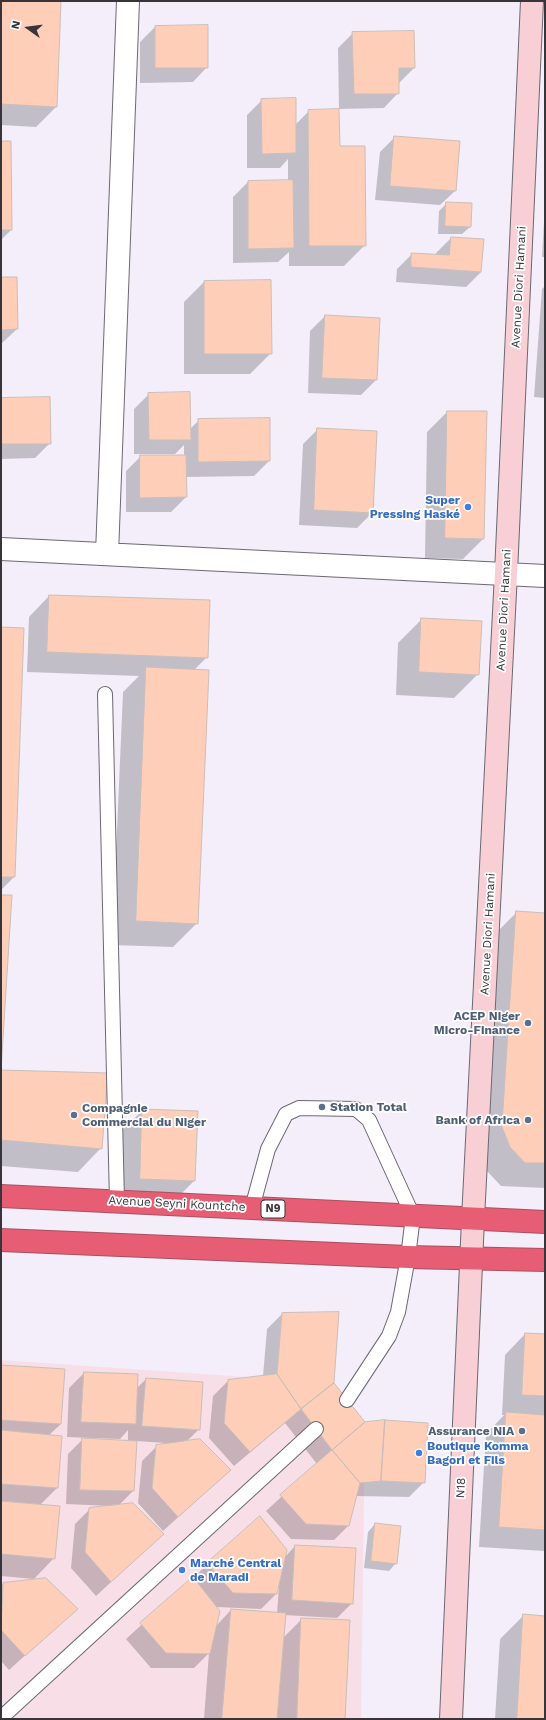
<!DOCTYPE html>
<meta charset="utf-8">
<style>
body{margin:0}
#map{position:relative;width:546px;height:1720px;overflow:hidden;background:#f3eefa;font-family:"Work Sans",sans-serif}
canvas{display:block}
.frame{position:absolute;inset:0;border:2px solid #37353a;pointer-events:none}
.north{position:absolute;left:8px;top:8px;width:40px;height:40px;-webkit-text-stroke:3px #fefefe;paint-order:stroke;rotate:284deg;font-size:11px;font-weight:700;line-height:16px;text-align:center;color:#37353a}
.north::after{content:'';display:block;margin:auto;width:14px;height:18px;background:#37353a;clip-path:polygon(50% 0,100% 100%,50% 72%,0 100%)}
</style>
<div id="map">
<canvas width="546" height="1720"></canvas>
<div class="frame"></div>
<div class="north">N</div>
</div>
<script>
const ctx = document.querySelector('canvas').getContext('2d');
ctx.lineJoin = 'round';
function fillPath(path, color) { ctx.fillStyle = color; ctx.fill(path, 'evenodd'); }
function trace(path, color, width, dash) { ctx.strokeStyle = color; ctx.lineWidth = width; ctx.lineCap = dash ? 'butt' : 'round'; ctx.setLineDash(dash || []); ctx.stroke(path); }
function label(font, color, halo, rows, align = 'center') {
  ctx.font = font + ' "Work Sans",sans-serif'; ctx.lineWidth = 3.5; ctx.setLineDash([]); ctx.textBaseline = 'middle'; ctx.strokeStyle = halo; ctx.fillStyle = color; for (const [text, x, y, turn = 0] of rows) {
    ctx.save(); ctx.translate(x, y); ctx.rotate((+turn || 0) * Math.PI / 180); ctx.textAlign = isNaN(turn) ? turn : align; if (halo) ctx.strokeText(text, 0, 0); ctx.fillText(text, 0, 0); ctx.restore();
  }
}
fillPath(new Path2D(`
 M 1,1360 L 334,1383 L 365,1422 L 361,1719 L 1,1719 Z`), '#f8dfe7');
fillPath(new Path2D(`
 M 1,1 L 60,1 L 56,107 L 36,127 L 1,125 Z
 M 155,27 L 207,67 L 193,82 L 140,83 L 140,42 Z
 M 353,33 L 414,68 L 399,83 L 398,93 L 384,108 L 339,109 L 338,48 Z
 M 262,100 L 295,125 L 309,111 L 339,147 L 365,245 L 344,266 L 289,266 L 289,252 L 278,262 L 233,263 L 233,197 L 248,182 L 288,181 L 288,159 L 280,168 L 247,168 L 247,115 Z
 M 395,137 L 455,191 L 440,205 L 375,200 L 380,152 Z
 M 1,142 L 11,230 L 1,240 Z
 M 447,203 L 470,227 L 462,234 L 438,234 L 439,211 Z
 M 545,203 L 545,257 L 542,257 Z
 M 451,238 L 481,272 L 466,287 L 396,282 L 397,269 L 412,254 L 436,255 L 436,253 Z
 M 1,278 L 17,329 L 1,344 Z
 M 204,282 L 271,353 L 250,374 L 184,374 L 184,302 Z
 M 545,286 L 545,398 L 534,397 L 542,289 Z
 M 325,316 L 376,380 L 361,395 L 308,393 L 310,331 Z
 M 149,394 L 190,429 L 199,420 L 269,461 L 254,476 L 185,477 L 186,497 L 171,512 L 126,512 L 126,471 L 141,456 L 184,456 L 184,445 L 175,454 L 134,454 L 134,409 Z
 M 1,399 L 50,443 L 35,458 L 1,459 Z
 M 447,412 L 483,539 L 463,559 L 425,558 L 427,432 Z
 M 318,429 L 372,513 L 357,528 L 299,525 L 303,444 Z
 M 49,596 L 207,657 L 194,670 L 197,923 L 173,947 L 112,945 L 123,692 L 139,676 L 27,672 L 29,617 Z
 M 422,619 L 478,674 L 454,698 L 396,695 L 398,643 Z
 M 1,628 L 14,877 L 1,890 Z
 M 517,912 L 545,914 L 545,1188 L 501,1186 L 487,1171 L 479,1151 L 493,936 Z
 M 1,1071 L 101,1148 L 78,1172 L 1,1166 Z
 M 143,1110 L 194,1181 L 171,1204 L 116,1202 L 119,1133 Z
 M 282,1314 L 333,1383 L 364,1423 L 424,1482 L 409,1497 L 356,1496 L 349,1525 L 334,1540 L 291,1539 L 266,1511 L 317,1464 L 285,1423 L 234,1466 L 209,1438 L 213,1396 L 228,1381 L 263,1376 L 267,1329 Z
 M 525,1334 L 545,1335 L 545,1551 L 479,1547 L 486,1434 L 504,1415 L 502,1415 L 505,1355 Z
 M 1,1366 L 61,1424 L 49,1435 L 57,1488 L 40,1505 L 54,1558 L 34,1579 L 1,1576 Z
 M 84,1373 L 136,1389 L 146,1379 L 199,1429 L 186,1442 L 230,1470 L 163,1531 L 138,1503 L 142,1461 L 157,1446 L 166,1443 L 136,1441 L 133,1491 L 118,1506 L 163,1534 L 96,1596 L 71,1568 L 75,1524 L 90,1509 L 111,1506 L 66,1504 L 68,1454 L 83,1439 L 128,1441 L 128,1430 L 120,1439 L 67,1437 L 69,1388 Z
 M 375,1524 L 396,1563 L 389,1571 L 364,1568 L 368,1532 Z
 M 295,1546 L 352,1603 L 337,1618 L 284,1615 L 283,1638 L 302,1619 L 344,1719 L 278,1719 L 278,1717 L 276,1717 L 276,1719 L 204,1719 L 209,1653 L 194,1668 L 151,1668 L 126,1639 L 208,1564 L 285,1557 ZM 279,1586 L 277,1614 L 231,1610 L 216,1626 L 216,1607 L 261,1609 L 276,1594 Z
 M 3,1584 L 76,1609 L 9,1670 L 1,1661 L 1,1586 Z
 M 524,1615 L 545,1617 L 545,1719 L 495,1719 L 500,1639 Z`), '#0003');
const building = new Path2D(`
 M 1,1 L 61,1 L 57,107 L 1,104 Z
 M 208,25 L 208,68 L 155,68 L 155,26 Z
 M 414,31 L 415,68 L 399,68 L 399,94 L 354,94 L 352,32 Z
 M 296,98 L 296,153 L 262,154 L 261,99 Z
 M 339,109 L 340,146 L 365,146 L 366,246 L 309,246 L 308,110 Z
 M 394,136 L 460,141 L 456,191 L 390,186 Z
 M 1,141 L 11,141 L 12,230 L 1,230 Z
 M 293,180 L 294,248 L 248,249 L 248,181 Z
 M 446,202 L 472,203 L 471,227 L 445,226 Z
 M 451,237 L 484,239 L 481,272 L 411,267 L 411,253 L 449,255 Z
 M 1,277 L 17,277 L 18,329 L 1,330 Z
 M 271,280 L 272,354 L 204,354 L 204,281 Z
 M 325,315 L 380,318 L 377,380 L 322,378 Z
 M 190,392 L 191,440 L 149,440 L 148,393 Z
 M 50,397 L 51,444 L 1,444 L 1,398 Z
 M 447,411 L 487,411 L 484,539 L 445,538 Z
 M 270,418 L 270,461 L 198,462 L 198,419 Z
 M 317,428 L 377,431 L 373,513 L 314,510 Z
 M 140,455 L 186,455 L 187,497 L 140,498 Z
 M 49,595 L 210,600 L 208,658 L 47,652 Z
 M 421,618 L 482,621 L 479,675 L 419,672 Z
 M 1,627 L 24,628 L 15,877 L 1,877 Z
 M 146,667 L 209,670 L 198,924 L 136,921 Z
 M 1,895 L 12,895 L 1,1070 L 108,1073 L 102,1149 L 1,1140 Z
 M 516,911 L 545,913 L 545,1163 L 525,1163 L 510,1147 L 502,1127 Z
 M 142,1109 L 198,1111 L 195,1181 L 140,1179 Z
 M 339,1312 L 334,1383 L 301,1409 L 277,1374 L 282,1313 Z
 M 525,1333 L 545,1334 L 545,1396 L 522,1395 Z
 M 1,1365 L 65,1369 L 61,1424 L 1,1420 Z
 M 84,1372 L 138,1374 L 136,1424 L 81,1422 Z
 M 277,1374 L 301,1409 L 250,1452 L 224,1423 L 228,1380 Z
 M 146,1378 L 203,1382 L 200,1430 L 142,1426 Z
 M 334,1383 L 365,1422 L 332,1450 L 301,1409 Z
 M 506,1412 L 545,1415 L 545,1530 L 499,1527 Z
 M 385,1420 L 428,1423 L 425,1483 L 381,1481 Z
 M 385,1420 L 381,1481 L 360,1483 L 332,1450 L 365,1422 Z
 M 1,1430 L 62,1436 L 58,1488 L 1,1484 Z
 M 82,1438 L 137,1441 L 134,1491 L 80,1490 Z
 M 200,1439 L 231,1470 L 178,1517 L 152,1488 L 156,1445 Z
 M 332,1450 L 360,1483 L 349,1526 L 306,1524 L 280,1495 Z
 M 1,1501 L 60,1506 L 55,1559 L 1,1554 Z
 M 133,1503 L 164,1534 L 111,1582 L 85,1552 L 89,1508 Z
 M 260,1516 L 287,1550 L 277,1594 L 233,1593 L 207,1563 Z
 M 375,1523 L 401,1526 L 397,1564 L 371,1561 Z
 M 295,1545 L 356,1548 L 353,1604 L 292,1600 Z
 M 193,1577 L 220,1611 L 210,1654 L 166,1653 L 140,1623 Z
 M 46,1578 L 78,1609 L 25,1656 L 1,1630 L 3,1583 Z
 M 231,1609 L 286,1613 L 277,1719 L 222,1719 Z
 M 523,1614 L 545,1616 L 545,1719 L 517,1719 Z
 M 301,1618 L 350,1620 L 345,1719 L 297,1719 Z`);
fillPath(building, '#feceb9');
trace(building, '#cabeb9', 1);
const lane = new Path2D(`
 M 105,694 L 117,1202
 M 252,1208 L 268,1149 L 286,1114 L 299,1108 L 356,1109 L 369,1120 L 413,1216 L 408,1257 L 398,1312 L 389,1336 L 347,1400
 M 1,1718 L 316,1429`);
const street = new Path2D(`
 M 1,549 L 545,576
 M 107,554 L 128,1`);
const secondary = new Path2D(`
 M 451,1719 L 473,1219 L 506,573 L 532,1`);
const highway = new Path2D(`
 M 1,1196 L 545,1222
 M 1,1240 L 408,1257 L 545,1260`);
trace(lane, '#6c6871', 16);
trace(street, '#6c6871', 24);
trace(secondary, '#6c6871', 24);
trace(highway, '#a95060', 24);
trace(lane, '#fff', 14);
trace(street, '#fff', 22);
trace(secondary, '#f8cfd5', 22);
trace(highway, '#e75e74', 22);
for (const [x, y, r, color] of [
 [468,507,4,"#3f7fe0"],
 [528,1023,4,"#5c6f8a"],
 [322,1107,4,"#5c6f8a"],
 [74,1115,4,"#5c6f8a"],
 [528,1120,4,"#5c6f8a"],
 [522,1431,4,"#5c6f8a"],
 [419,1453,4,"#3f7fe0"],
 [182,1570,4,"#3f7fe0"]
]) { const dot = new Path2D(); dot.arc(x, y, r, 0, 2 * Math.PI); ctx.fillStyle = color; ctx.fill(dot); trace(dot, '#fefefe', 1.5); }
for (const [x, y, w] of [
 [273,1209,24]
]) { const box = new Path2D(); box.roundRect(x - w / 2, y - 9, w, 18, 3); ctx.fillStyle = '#fefefe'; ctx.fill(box); trace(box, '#37353a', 1); }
label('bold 11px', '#37353a', null, [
 ["N9",273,1209]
]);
label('12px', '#37353a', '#fefefe', [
 ["Avenue Diori Hamani",519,287,-87],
 ["Avenue Diori Hamani",504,610,-87],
 ["Avenue Diori Hamani",488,934,-87],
 ["Avenue Seyni Kountche",177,1204,3],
 ["N18",461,1488,-87]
]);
label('bold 12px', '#366cbe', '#fefefe', [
 ["Super",460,500,"right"],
 ["Pressing Haské",460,514,"right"],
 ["Boutique Komma",427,1446],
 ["Bagori et Fils",427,1460],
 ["Marché Central",190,1563],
 ["de Maradi",190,1577]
], 'left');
label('bold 12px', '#4e5e75', '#fefefe', [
 ["ACEP Niger",520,1016],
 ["Micro-Finance",520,1030],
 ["Station Total",330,1107,"left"],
 ["Compagnie",82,1108,"left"],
 ["Commercial du Niger",82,1122,"left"],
 ["Bank of Africa",520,1120],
 ["Assurance NIA",514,1431]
], 'right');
</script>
